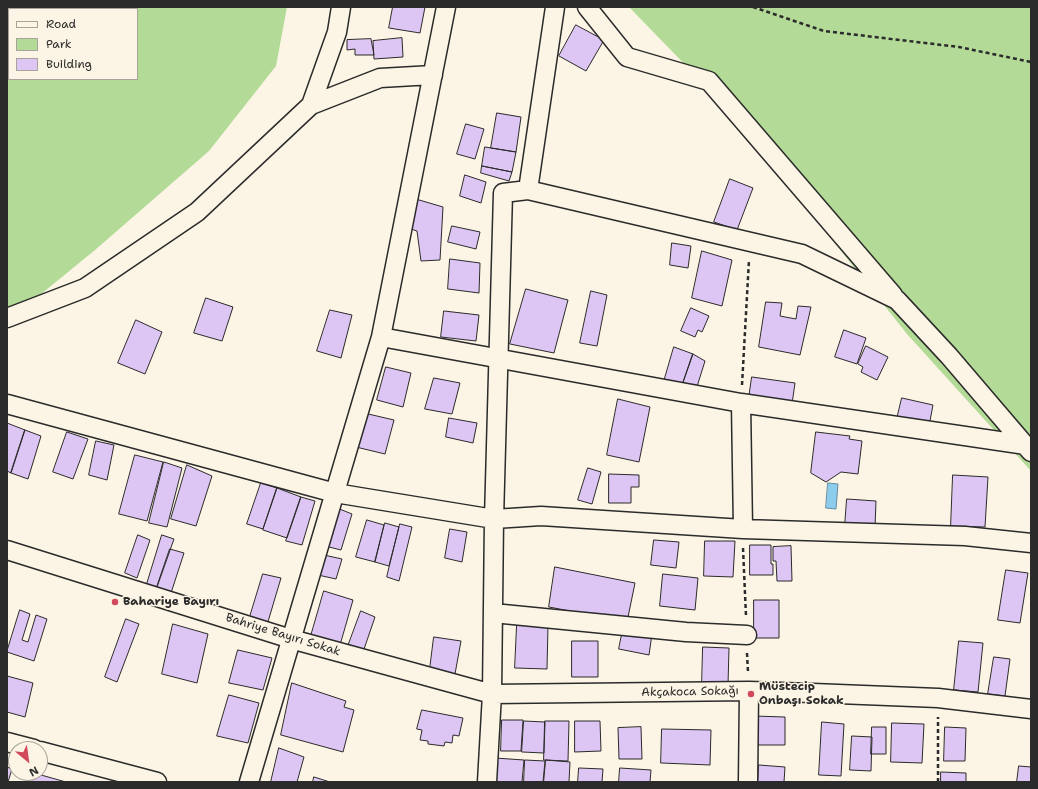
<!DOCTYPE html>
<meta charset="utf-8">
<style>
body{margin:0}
#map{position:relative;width:1038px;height:789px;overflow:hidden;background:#fcf5e5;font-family:"Shantell Sans",sans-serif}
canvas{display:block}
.frame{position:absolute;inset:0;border:8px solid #2b2b2b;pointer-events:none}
.legend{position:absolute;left:8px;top:8px;width:130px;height:72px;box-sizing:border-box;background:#fcf5e5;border:1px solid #a8a49b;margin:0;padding:5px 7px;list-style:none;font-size:12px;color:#2b2b2b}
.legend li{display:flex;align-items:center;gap:8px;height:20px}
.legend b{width:20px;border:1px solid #a8a49b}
.north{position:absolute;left:8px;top:741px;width:40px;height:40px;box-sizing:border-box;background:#fcf5e5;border:1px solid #a8a49b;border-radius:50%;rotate:151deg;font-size:11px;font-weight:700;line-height:16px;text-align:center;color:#2b2b2b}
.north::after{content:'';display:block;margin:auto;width:14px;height:18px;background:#d1495b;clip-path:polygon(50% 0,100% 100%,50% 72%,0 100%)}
</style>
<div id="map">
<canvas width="1038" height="789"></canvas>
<div class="frame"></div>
<ul class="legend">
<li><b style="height:5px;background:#fcf5e5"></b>Road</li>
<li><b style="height:11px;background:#b3db97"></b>Park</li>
<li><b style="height:11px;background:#ddc5f4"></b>Building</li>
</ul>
<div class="north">N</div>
</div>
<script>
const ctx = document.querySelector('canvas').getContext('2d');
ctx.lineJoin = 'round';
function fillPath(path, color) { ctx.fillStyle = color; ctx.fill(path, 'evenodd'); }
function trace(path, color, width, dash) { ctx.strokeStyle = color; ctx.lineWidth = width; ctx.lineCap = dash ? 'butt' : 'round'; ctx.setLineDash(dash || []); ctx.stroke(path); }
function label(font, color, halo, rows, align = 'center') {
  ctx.font = font + ' "Shantell Sans",sans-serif'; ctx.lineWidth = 3; ctx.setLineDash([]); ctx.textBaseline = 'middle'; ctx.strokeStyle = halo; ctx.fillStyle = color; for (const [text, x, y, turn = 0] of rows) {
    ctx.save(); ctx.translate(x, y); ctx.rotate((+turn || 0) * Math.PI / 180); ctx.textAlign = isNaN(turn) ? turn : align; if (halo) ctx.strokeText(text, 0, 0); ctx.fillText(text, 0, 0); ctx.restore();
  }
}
fillPath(new Path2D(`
 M 7,7 L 287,7 L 276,66 L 209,151 L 95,250 L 7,322 ZM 9,9 L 137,9 L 137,79 L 9,79 Z
 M 629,7 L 1031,7 L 1031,471 L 907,334 L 728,109 Z`), '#b3db97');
const water = new Path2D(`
 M 828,483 L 838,484 L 836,509 L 826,508 Z`);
fillPath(water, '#8ccced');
trace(water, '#658c9f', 1);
const building = new Path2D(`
 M 393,7 L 425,7 L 420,33 L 389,28 Z
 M 576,25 L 604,40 L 586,71 L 559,56 Z
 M 402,38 L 403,57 L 374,59 L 373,41 Z
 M 371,39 L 374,55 L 355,55 L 355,49 L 347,50 L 347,40 Z
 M 497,113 L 521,117 L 516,152 L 491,148 Z
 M 466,124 L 484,129 L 475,159 L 457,154 Z
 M 485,147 L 516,152 L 512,172 L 482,166 Z
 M 482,166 L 512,172 L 509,181 L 481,173 Z
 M 465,175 L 486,182 L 481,203 L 460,196 Z
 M 730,179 L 753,188 L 737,230 L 714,222 Z
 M 409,197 L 443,207 L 440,260 L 421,261 L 417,231 L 405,227 Z
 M 452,226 L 480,232 L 476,249 L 448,242 Z
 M 672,243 L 691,246 L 688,268 L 670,265 Z
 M 702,251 L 732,260 L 722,306 L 692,298 Z
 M 450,259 L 480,263 L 479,293 L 448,289 Z
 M 526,289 L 568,300 L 554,353 L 510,344 Z
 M 591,291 L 607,295 L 597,346 L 580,343 Z
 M 206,298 L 233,307 L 222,341 L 194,333 Z
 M 766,302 L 782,303 L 780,316 L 796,319 L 798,306 L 811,307 L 800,355 L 759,347 Z
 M 691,308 L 709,316 L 702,332 L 698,330 L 695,337 L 681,331 Z
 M 330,310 L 352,315 L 341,358 L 317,351 Z
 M 444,311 L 479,315 L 476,341 L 441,337 Z
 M 136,320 L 162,332 L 145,374 L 118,363 Z
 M 844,330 L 866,338 L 857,364 L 835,357 Z
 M 866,346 L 888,357 L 877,380 L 861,372 L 863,367 L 858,364 Z
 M 674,347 L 693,354 L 680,391 L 663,385 Z
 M 693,354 L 705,361 L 695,393 L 681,389 Z
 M 386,367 L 411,373 L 403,407 L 377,400 Z
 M 752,377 L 795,383 L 792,404 L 749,398 Z
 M 434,378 L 460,383 L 452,414 L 425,409 Z
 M 902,398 L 933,405 L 929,426 L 897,419 Z
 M 618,399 L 650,407 L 639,462 L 607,455 Z
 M 364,413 L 394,420 L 385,454 L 356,447 Z
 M 449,418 L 477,423 L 473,443 L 446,437 Z
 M 7,423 L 25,430 L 11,473 L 7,471 Z
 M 25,430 L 41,436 L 28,479 L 11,473 Z
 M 67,432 L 88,439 L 73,479 L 53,472 Z
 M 816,432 L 850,436 L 849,439 L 862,441 L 858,474 L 841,472 L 826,482 L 811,473 Z
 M 96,441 L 114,445 L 107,480 L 89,475 Z
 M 135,455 L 163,462 L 147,521 L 119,514 Z
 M 164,462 L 182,468 L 167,527 L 149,523 Z
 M 187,465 L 212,476 L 196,526 L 171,519 Z
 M 588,468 L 601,472 L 592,504 L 578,500 Z
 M 609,474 L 639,475 L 639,487 L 631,487 L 631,503 L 609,503 Z
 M 953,475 L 988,477 L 985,527 L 951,526 Z
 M 261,483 L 277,488 L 263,529 L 247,524 Z
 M 277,488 L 301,497 L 287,538 L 263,530 Z
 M 301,497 L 315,501 L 302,545 L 286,541 Z
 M 847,499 L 876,501 L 875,527 L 845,526 Z
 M 337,508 L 352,514 L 341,550 L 325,546 Z
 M 367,520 L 384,525 L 375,562 L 356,557 Z
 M 385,523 L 399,527 L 389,566 L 375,562 Z
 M 400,524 L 412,527 L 399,581 L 387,577 Z
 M 450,529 L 467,532 L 462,562 L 445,558 Z
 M 138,535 L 150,540 L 137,578 L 125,573 Z
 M 162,535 L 174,539 L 157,587 L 147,584 Z
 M 654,540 L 679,542 L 676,568 L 651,565 Z
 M 705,541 L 735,541 L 733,577 L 704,576 Z
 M 750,545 L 771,545 L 771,564 L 773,564 L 773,575 L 750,575 Z
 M 791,546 L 792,581 L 777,581 L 776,561 L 773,561 L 773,547 Z
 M 170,549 L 184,553 L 171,593 L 157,587 Z
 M 324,555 L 342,559 L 336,579 L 318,575 Z
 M 555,567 L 635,583 L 627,622 L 549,607 Z
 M 1006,570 L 1028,573 L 1020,623 L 998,620 Z
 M 263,574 L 281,578 L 267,625 L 249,620 Z
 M 663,574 L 698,578 L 695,610 L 660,606 Z
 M 324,591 L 353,600 L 340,645 L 311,636 Z
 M 754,600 L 779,600 L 779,638 L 754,638 Z
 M 20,610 L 30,614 L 22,640 L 28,642 L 36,615 L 47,619 L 34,661 L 7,652 Z
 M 361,611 L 375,617 L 362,655 L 347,649 Z
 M 126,619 L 139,624 L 117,682 L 105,677 Z
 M 173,624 L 208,634 L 197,683 L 162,674 Z
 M 517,625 L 548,626 L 547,669 L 515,668 Z
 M 623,629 L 652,634 L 649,655 L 619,649 Z
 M 434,637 L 461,641 L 455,674 L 430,669 Z
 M 572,641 L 598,641 L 598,677 L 572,677 Z
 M 959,641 L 983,643 L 978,692 L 954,690 Z
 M 703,647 L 729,648 L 728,685 L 702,684 Z
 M 238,650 L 272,658 L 263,690 L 229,683 Z
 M 994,657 L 1010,659 L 1005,696 L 988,694 Z
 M 7,676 L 33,683 L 25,717 L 7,712 Z
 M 292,683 L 346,701 L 344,707 L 354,710 L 343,752 L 281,735 Z
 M 229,695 L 259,703 L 248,743 L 217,736 Z
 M 422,710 L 463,718 L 459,736 L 453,735 L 452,743 L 445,742 L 444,746 L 428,744 L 428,741 L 420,740 L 422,730 L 417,729 Z
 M 754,716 L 785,717 L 785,745 L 754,745 Z
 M 502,720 L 523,720 L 521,751 L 501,751 Z
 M 524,721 L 545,722 L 544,753 L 522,752 Z
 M 545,721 L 569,721 L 568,761 L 544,760 Z
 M 575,721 L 600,721 L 601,751 L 575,752 Z
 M 822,722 L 844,724 L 841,776 L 819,775 Z
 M 892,723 L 924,724 L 922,763 L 891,762 Z
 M 641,727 L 642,759 L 619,759 L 618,728 Z
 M 872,727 L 886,727 L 886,754 L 871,754 Z
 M 945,727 L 966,728 L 965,761 L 944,761 Z
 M 662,729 L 711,730 L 710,765 L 661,763 Z
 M 852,736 L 872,737 L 871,771 L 850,770 Z
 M 279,748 L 304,757 L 297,782 L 271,782 Z
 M 495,758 L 524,760 L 522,782 L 493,782 Z
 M 525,760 L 545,761 L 543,782 L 524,782 Z
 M 546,760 L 570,762 L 569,782 L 544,782 Z
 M 759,765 L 785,767 L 784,782 L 758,782 Z
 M 1019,766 L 1031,767 L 1031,782 L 1017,782 Z
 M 7,767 L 12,769 L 8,782 L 7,782 Z
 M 579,768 L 603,769 L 602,782 L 578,782 Z
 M 620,768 L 651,770 L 650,782 L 619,782 Z
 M 941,772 L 966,773 L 966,782 L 941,782 Z
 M 31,773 L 34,773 L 66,782 L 28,782 Z
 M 314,777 L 330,782 L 313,782 Z`);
fillPath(building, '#ddc5f4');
trace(building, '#2b2b2b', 1);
const minor = new Path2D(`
 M 587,7 L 627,57 L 709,81 L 893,295
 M 311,105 L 380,78 L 433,75
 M 528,190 L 555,7
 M 7,318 L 85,288 L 197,212 L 311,105 L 337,32 L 341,7
 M 381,337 L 741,403 L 1026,445
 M 741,403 L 743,529
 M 7,404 L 335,493 L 494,519 L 541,516 L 743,529 L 965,536 L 1031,543
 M 7,550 L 291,639 L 492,694 L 749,691 L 813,693 L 938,698 L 1031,709
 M 493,613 L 686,632 L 747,635
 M 7,742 L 34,749
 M 40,751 L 157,782
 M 249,782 L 381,337 L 446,7
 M 487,782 L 492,694 L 494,519 L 503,193 L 528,190 L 802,254 L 897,300 L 949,356 L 1031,452
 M 748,782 L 749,691`);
trace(minor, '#2b2b2b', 21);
trace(new Path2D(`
 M 753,7 L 824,31 L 959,47 L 1031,62
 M 742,385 L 749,260
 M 743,548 L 746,616
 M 747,653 L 748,672
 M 938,782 L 938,717`), '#2b2b2b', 2.5, [4, 3]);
trace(minor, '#fcf5e5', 18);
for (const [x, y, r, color] of [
 [115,602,4,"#d1495b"],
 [751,694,4,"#d1495b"]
]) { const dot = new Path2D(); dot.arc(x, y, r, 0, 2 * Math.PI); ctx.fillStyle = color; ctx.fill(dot); trace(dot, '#fcf5e5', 1.5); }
label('bold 12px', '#2b2b2b', '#fcf5e5', [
 ["Bahariye Bayırı",123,602],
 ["Müstecip",759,687],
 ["Onbaşı Sokak",759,701]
], 'left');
label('12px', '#2b2b2b', '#fcf5e5', [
 ["Bahriye Bayırı Sokak",283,635,17],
 ["Akçakoca Sokağı",690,692,-1]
]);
</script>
